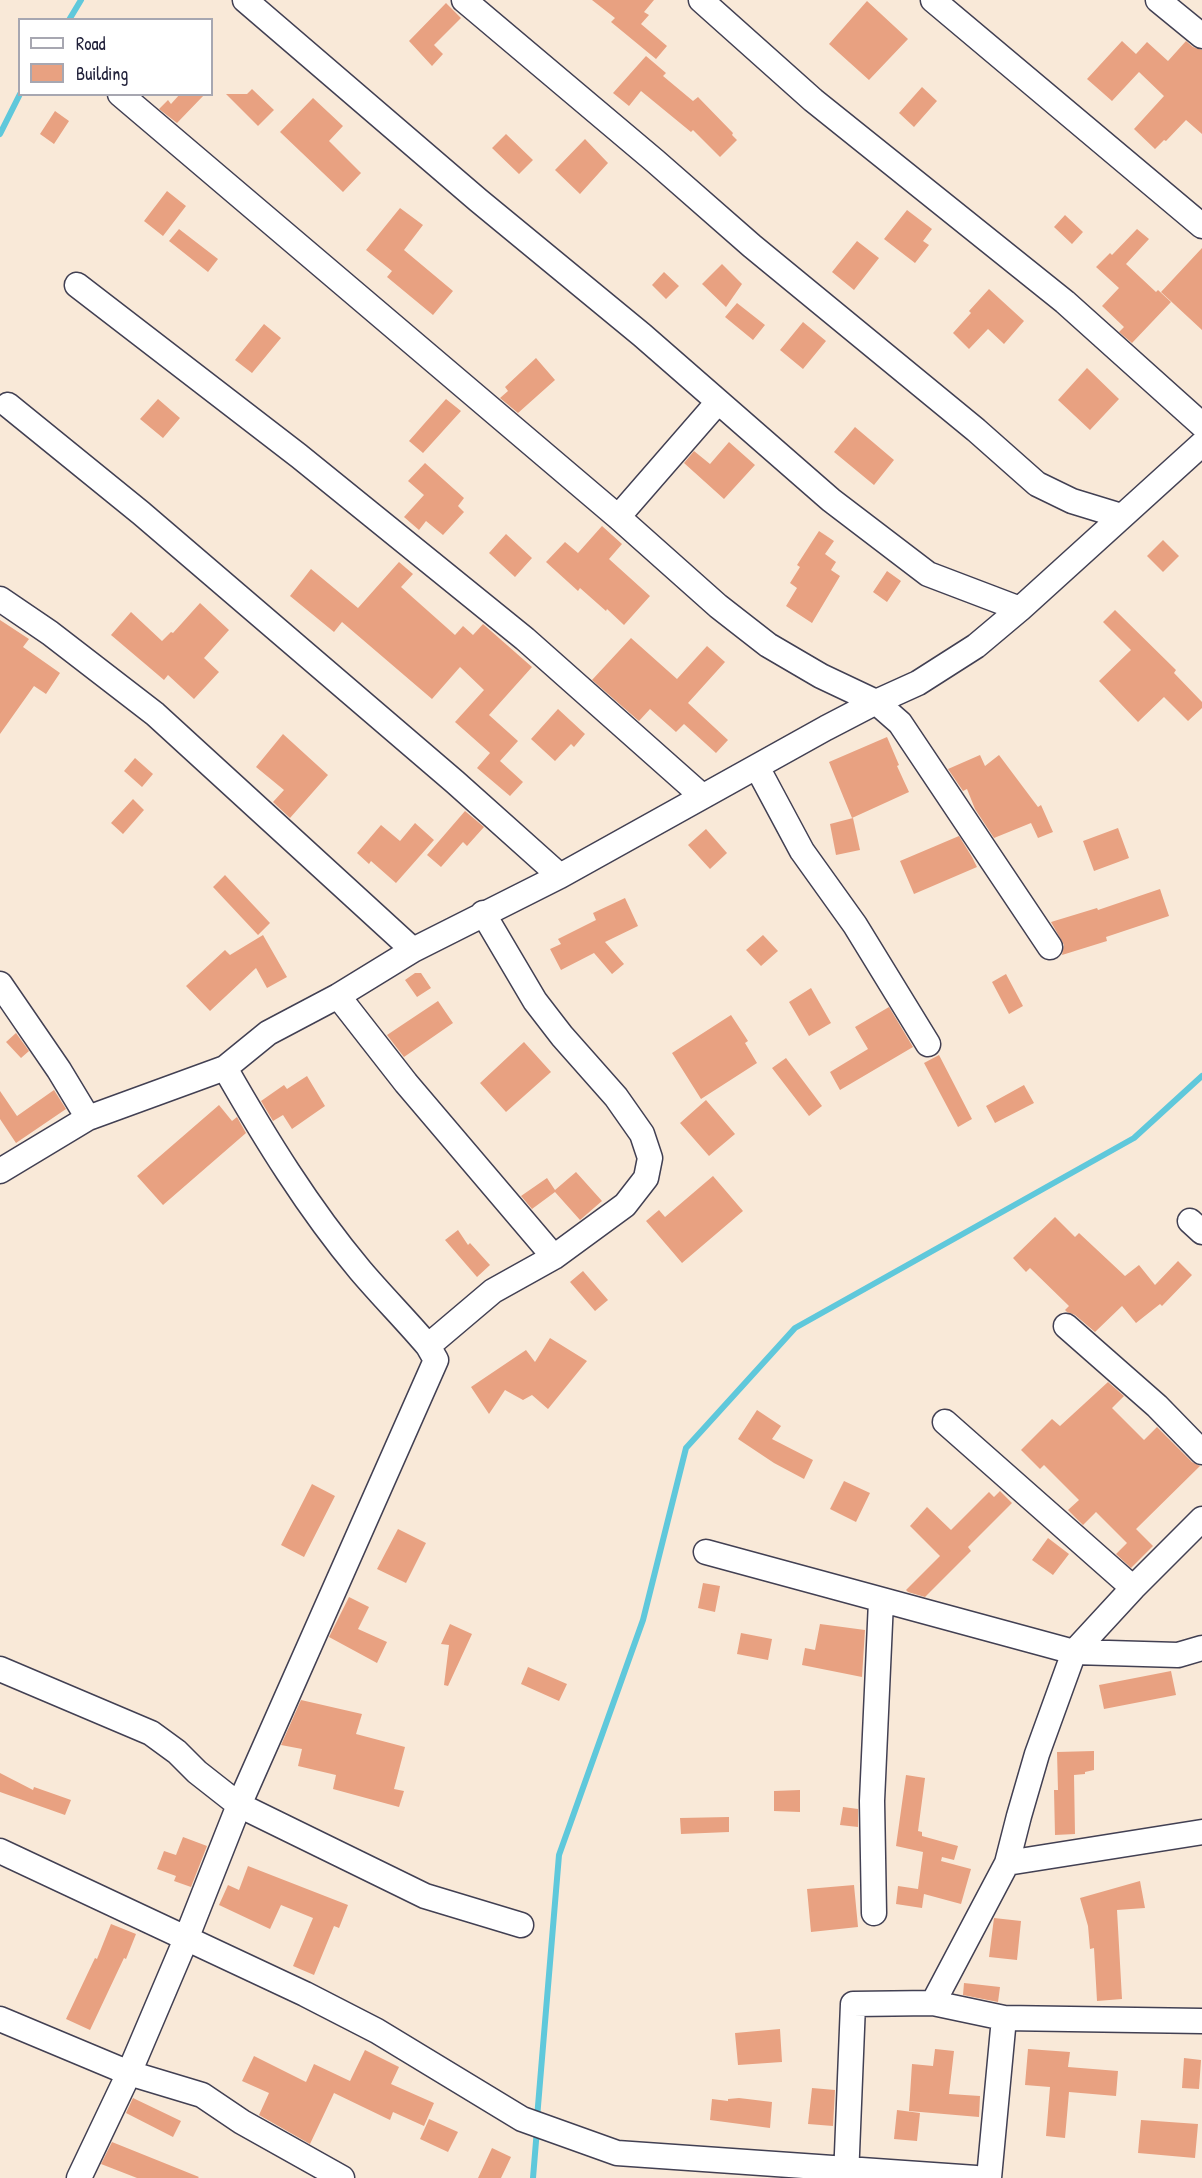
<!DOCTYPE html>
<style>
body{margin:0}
#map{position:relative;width:1202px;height:2178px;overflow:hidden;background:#f9e9d8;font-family:"Patrick Hand",sans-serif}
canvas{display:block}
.legend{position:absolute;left:18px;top:18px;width:195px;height:78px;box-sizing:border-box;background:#fff;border:2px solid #a7a7b1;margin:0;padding:8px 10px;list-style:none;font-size:18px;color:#22223b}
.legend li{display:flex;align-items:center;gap:12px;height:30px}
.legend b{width:30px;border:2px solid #a7a7b1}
</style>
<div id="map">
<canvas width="1202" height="2178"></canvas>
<ul class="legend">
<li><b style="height:8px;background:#fff"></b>Road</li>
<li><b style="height:16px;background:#e8a181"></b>Building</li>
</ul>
</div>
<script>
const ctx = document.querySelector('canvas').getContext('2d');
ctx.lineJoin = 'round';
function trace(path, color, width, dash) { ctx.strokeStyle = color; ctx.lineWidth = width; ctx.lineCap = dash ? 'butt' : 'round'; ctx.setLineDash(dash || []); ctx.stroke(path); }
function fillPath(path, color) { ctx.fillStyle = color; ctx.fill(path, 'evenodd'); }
trace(new Path2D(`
 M 69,20 L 81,0
 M 0,134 L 20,94
 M 537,2118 L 559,1855 L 643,1620 L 686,1448 L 795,1328 L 1134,1138 L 1202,1076
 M 533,2178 L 537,2129`), '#5fc8db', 6);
fillPath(new Path2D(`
 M 592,0 L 654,0 L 644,12 L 649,15 L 641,24 L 667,46 L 656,59 L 611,22 L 615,18 Z
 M 867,1 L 908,39 L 869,80 L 829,44 Z
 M 446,3 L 461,18 L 434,45 L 443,54 L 432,66 L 409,41 Z
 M 1122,41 L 1136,54 L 1147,42 L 1168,61 L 1186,41 L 1193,47 L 1202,50 L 1202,134 L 1186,120 L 1166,141 L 1164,140 L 1155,149 L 1134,129 L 1164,96 L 1139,72 L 1112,101 L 1087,79 Z
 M 646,56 L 666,73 L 663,76 L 693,101 L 698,97 L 733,133 L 732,135 L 737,140 L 720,157 L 693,130 L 691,132 L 641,91 L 629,106 L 613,93 Z
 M 922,87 L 937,101 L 914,127 L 899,113 Z
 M 252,89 L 274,110 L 258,126 L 226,94 L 247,94 Z
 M 180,94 L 205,94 L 177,123 L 159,109 L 168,100 L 171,104 Z
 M 313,98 L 343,126 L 329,141 L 361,173 L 343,192 L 280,132 Z
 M 55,111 L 69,121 L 54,144 L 40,134 Z
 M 506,134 L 533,160 L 519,174 L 492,148 Z
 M 585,139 L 608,163 L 580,194 L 555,170 Z
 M 167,191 L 186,206 L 163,236 L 144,221 Z
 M 400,208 L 423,225 L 404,250 L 453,291 L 433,315 L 387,277 L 392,271 L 366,250 Z
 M 907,210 L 932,229 L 923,241 L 929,245 L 915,263 L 884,239 Z
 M 1065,215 L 1083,232 L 1072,244 L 1054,227 Z
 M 179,229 L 218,259 L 208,272 L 169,241 Z
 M 1137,229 L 1149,239 L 1126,264 L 1156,292 L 1158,290 L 1171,302 L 1132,343 L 1119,332 L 1124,327 L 1102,306 L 1119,288 L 1096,267 L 1110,253 L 1112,255 Z
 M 857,241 L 879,258 L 854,290 L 832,272 Z
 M 1202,248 L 1202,330 L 1161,292 Z
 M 722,264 L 742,284 L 726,307 L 702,284 Z
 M 664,272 L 679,286 L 666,299 L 652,285 Z
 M 989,289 L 1024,321 L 1004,344 L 988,329 L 969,349 L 953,333 L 971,313 L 969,311 Z
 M 737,303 L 765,325 L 753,340 L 725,317 Z
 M 803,322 L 826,341 L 803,369 L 780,350 Z
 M 264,324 L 281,338 L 252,373 L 235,360 Z
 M 536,358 L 555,380 L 518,413 L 500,398 L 508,391 L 505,387 Z
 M 1087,368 L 1119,399 L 1090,430 L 1058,400 Z
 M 158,399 L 180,418 L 163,438 L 140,419 Z
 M 446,399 L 461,411 L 423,453 L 409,441 Z
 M 855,427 L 894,460 L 874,485 L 834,452 Z
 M 729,442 L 755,465 L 724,499 L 684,463 L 694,451 L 710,464 Z
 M 425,463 L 464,498 L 458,506 L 464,512 L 443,535 L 426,521 L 419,530 L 404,517 L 424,495 L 408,481 Z
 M 602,526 L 622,544 L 609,559 L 650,596 L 624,625 L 607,609 L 606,611 L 580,588 L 578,591 L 546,562 L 565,542 L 578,553 Z
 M 819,531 L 834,541 L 825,554 L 836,562 L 831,570 L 840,576 L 812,623 L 786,606 L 797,588 L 790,583 L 800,567 L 797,565 Z
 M 506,534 L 532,558 L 515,577 L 489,553 Z
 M 1163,540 L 1179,556 L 1163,572 L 1147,556 Z
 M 399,562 L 413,574 L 401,587 L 455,635 L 463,626 L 473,635 L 483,624 L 532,667 L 489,715 L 518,741 L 500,761 L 523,782 L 510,796 L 477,768 L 490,753 L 455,722 L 484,690 L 460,667 L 432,699 L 342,622 L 334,632 L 290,596 L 311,569 L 358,608 Z
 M 887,571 L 901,581 L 887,602 L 873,592 Z
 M 200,603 L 229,630 L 204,658 L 219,672 L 194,699 L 168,675 L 164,680 L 111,635 L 131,612 L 162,641 L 171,632 L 173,633 Z
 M 1115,610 L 1176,670 L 1174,673 L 1202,702 L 1202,708 L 1188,721 L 1164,697 L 1138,722 L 1099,681 L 1131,650 L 1103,622 Z
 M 0,620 L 29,639 L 23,647 L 60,673 L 46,694 L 34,686 L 0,734 Z
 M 631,638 L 677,679 L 707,646 L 725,662 L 688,703 L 728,740 L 716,753 L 684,724 L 676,732 L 650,709 L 639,721 L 592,680 Z
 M 558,709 L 585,734 L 574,747 L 571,744 L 555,761 L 531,739 Z
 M 283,734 L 328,775 L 290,818 L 273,802 L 284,790 L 256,767 Z
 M 887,737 L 899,765 L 897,766 L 909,792 L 852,818 L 829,762 Z
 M 980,755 L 985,766 L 999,755 L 1038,807 L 1041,805 L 1053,832 L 1038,838 L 1031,823 L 994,838 L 975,809 L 967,789 L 963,791 L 948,769 Z
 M 135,758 L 153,774 L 142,787 L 124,771 Z
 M 133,799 L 144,810 L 123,834 L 111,823 Z
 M 465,811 L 484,827 L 467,846 L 463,842 L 441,867 L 427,855 Z
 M 853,818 L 860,850 L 836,855 L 830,824 Z
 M 415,823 L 434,840 L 396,883 L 371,861 L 369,864 L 357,853 L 381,825 L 400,841 Z
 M 1118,828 L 1129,858 L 1094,871 L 1083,841 Z
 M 706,829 L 727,853 L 710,869 L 688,845 Z
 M 959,836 L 972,857 L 977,867 L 914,894 L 900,861 Z
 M 225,875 L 270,923 L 258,935 L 213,887 Z
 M 1160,889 L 1169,916 L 1106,937 L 1107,941 L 1062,955 L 1064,945 L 1051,922 L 1097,908 L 1098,910 Z
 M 625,898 L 638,926 L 605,942 L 624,964 L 612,974 L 594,953 L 561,970 L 550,949 L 561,944 L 558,939 L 596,920 L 593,913 Z
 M 263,935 L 287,977 L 267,988 L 256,968 L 210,1011 L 186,986 L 225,950 L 230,955 Z
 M 763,935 L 778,951 L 761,966 L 746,950 Z
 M 415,973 L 421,973 L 431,988 L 417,997 L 405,980 Z
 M 1006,974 L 1023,1006 L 1009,1014 L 992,982 Z
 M 811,988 L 831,1023 L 809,1036 L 789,1002 Z
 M 438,1001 L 453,1023 L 404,1057 L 387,1035 Z
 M 889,1007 L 913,1047 L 840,1090 L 830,1072 L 868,1049 L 855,1027 Z
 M 731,1015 L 748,1041 L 745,1043 L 757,1063 L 701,1099 L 672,1053 Z
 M 16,1033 L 29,1051 L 21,1058 L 6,1042 Z
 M 524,1042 L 551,1072 L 506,1112 L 480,1083 Z
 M 939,1055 L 972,1119 L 958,1127 L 924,1063 Z
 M 786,1058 L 822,1106 L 809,1116 L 772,1068 Z
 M 307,1076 L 325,1106 L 292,1129 L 283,1115 L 273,1121 L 261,1101 L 284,1085 L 287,1089 Z
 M 1024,1085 L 1034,1103 L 995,1123 L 986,1106 Z
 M 54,1090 L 66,1109 L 16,1143 L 0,1119 L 0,1091 L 17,1116 Z
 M 706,1100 L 735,1134 L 709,1156 L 680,1123 Z
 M 219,1105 L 232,1121 L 237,1117 L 246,1133 L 163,1205 L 137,1176 Z
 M 576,1172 L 602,1201 L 580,1220 L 555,1192 L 532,1209 L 521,1196 L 547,1178 L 555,1190 Z
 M 713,1176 L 743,1211 L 682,1263 L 646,1221 L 659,1210 L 665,1217 Z
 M 1055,1217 L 1075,1237 L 1079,1233 L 1125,1276 L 1139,1265 L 1155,1285 L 1178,1261 L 1192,1275 L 1162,1306 L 1160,1304 L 1136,1323 L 1122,1306 L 1095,1332 L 1075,1315 L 1067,1312 L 1065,1310 L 1069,1306 L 1030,1268 L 1026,1272 L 1013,1258 Z
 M 458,1230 L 468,1245 L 470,1243 L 490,1265 L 477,1277 L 445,1240 Z
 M 583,1271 L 608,1300 L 595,1311 L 570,1282 Z
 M 550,1338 L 587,1361 L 548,1409 L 532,1395 L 523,1400 L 505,1390 L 489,1414 L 471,1387 L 526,1350 L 535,1362 Z
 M 1108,1382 L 1124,1396 L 1112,1408 L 1144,1440 L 1157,1427 L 1192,1462 L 1200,1466 L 1136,1529 L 1153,1546 L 1131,1568 L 1116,1554 L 1127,1543 L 1096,1512 L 1083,1525 L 1068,1510 L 1079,1500 L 1044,1465 L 1040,1469 L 1021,1450 L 1052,1419 L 1060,1426 Z
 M 757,1410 L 781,1426 L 772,1439 L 813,1460 L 804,1479 L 774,1463 L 738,1439 Z
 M 844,1481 L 870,1493 L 856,1522 L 830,1509 Z
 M 312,1484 L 335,1496 L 304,1557 L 281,1545 Z
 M 1000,1491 L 1012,1503 L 968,1547 L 971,1551 L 925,1597 L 908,1592 L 906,1590 L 940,1556 L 910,1526 L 927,1507 L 951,1530 L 989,1492 L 994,1497 Z
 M 398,1529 L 426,1543 L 406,1583 L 377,1569 Z
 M 1048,1538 L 1069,1554 L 1053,1575 L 1032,1560 Z
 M 703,1583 L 720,1586 L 715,1612 L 698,1608 Z
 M 349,1597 L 369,1607 L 358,1629 L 387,1642 L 377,1663 L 329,1637 Z
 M 450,1624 L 472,1634 L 448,1686 L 444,1685 L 449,1645 L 441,1644 Z
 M 820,1624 L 865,1630 L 862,1677 L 802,1665 L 805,1648 L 815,1650 Z
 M 741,1633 L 772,1639 L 768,1660 L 737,1654 Z
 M 528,1667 L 567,1684 L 559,1701 L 521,1684 Z
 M 1171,1671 L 1176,1695 L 1104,1709 L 1099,1685 Z
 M 301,1700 L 362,1714 L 356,1734 L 405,1747 L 394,1789 L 404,1791 L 399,1807 L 333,1789 L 336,1775 L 298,1766 L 302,1749 L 281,1745 Z
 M 1094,1751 L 1094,1770 L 1085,1772 L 1085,1774 L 1074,1775 L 1075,1834 L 1055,1835 L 1054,1790 L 1058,1790 L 1057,1752 Z
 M 0,1773 L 33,1790 L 34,1787 L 71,1800 L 65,1815 L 0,1792 Z
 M 906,1775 L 925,1778 L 918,1831 L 922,1832 L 922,1836 L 958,1846 L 954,1860 L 942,1857 L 941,1861 L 971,1869 L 961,1904 L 924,1894 L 922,1908 L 896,1904 L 898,1886 L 918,1889 L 923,1852 L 896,1846 Z
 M 800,1790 L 800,1812 L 774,1811 L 774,1791 Z
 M 843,1807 L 858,1809 L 858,1827 L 840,1825 Z
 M 729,1817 L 729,1832 L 681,1834 L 680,1818 Z
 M 183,1837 L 207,1846 L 191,1887 L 174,1881 L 176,1876 L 157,1869 L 164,1851 L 176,1855 Z
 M 248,1866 L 348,1905 L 339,1928 L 334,1926 L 314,1975 L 293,1966 L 313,1918 L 281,1905 L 270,1929 L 219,1905 L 228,1885 L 239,1890 Z
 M 1140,1881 L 1145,1908 L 1117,1910 L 1122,1999 L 1097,2001 L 1094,1948 L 1090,1949 L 1088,1926 L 1080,1898 Z
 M 854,1885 L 858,1927 L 811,1932 L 807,1889 Z
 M 994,1918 L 1021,1921 L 1017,1960 L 989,1957 Z
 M 111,1924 L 136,1934 L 126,1959 L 124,1958 L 90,2030 L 66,2019 L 95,1958 L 97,1959 Z
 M 964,1983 L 1000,1987 L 998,2002 L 963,1995 Z
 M 780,2029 L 782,2062 L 738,2065 L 735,2033 Z
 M 935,2049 L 954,2051 L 949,2094 L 980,2096 L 979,2117 L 909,2111 L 912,2064 L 933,2066 Z
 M 1028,2049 L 1070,2052 L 1068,2067 L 1118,2071 L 1116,2096 L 1069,2092 L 1065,2138 L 1046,2136 L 1050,2087 L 1025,2085 Z
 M 365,2050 L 399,2067 L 391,2084 L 434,2103 L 424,2126 L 393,2112 L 390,2120 L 334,2093 L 310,2144 L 259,2115 L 269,2093 L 242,2081 L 254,2056 L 306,2082 L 314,2064 L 350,2081 Z
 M 1184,2058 L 1201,2060 L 1199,2089 L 1182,2088 Z
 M 812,2088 L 835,2090 L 833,2126 L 808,2124 Z
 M 133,2098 L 181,2121 L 173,2137 L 126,2113 Z
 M 739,2098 L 772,2102 L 770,2128 L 710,2120 L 712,2099 L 728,2101 L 728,2099 Z
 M 897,2110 L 920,2113 L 917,2141 L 894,2139 Z
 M 429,2119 L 458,2132 L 448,2152 L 420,2139 Z
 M 1141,2120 L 1198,2124 L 1195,2158 L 1138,2153 Z
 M 112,2142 L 199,2177 L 198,2178 L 137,2178 L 101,2164 Z
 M 492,2148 L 511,2157 L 501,2178 L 478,2178 Z`), '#e8a181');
const street = new Path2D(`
 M 245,0 L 478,200 L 642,335 L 831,500 L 928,574 L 1020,609
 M 464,0 L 655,161 L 752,246 L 976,430 L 1037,484 L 1072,501 L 1121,516
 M 701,0 L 813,100 L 1065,302 L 1202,425
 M 933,0 L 1202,226
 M 1158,0 L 1202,36
 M 120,94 L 618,517 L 718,606 L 768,645 L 821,676 L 876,702 L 900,723 L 1050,947
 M 77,285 L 299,456 L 525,639 L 702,796
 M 8,405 L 141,513 L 455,782 L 560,876
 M 618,517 L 718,402
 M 0,599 L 50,633 L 155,714 L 413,950
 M 757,767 L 802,851 L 855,925 L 928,1044
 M 0,984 L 59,1070 L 88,1118
 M 338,996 L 406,1083 L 554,1257
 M 0,1171 L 88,1118 L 225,1068 L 268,1033 L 338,996 L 413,950 L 560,876 L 826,728 L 876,702 L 918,683 L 976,646 L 1020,609 L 1202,444
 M 1190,1221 L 1202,1232
 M 1066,1326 L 1157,1406 L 1202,1452
 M 428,1346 L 493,1291 L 554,1257 L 625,1205 L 646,1178 L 650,1158 L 642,1134 L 616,1097 L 562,1036 L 535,1001 L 483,913
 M 945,1422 L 1133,1588
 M 706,1552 L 1074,1652 L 1178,1655 L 1202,1648
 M 0,1669 L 151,1733 L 177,1752 L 197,1772 L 239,1805 L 425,1896 L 521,1925
 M 0,1851 L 305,1994 L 377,2031 L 522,2119 L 617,2153 L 976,2178
 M 1007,1863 L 1202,1832
 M 874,1913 L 872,1801 L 881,1601
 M 933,2003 L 1007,1863 L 1019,1816 L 1037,1754 L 1074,1652 L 1133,1588 L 1202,1519
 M 0,2019 L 129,2073 L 202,2095 L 242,2122 L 342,2178
 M 79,2178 L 129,2073 L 186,1939 L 239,1805 L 436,1360 L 428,1346 C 406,1320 382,1296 360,1270 C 308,1208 265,1138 225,1068
 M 846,2178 L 853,2004 L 933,2003 L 1004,2018 L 1202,2021
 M 989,2178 L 1004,2018`);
trace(street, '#424053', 27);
trace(street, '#fff', 24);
</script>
